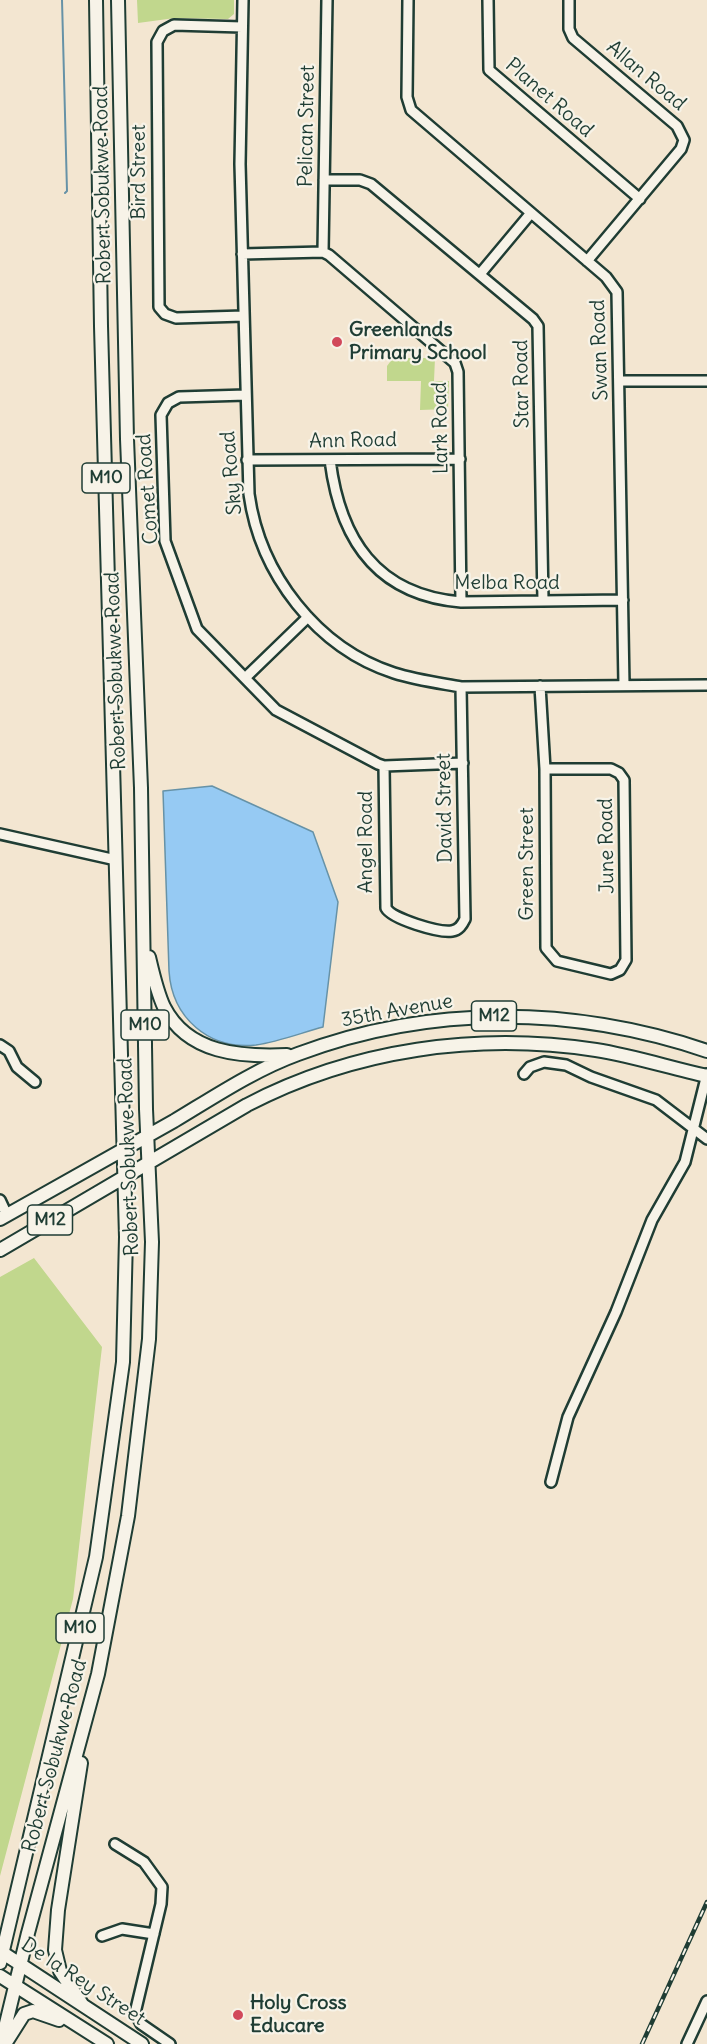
<!DOCTYPE html>
<style>
body{margin:0}
canvas{display:block;background:#f3e6d1}
</style>
<canvas width="707" height="2044"></canvas>
<script>
const ctx = document.querySelector('canvas').getContext('2d');
ctx.lineJoin = 'round';
function fillPath(path, color) { ctx.fillStyle = color; ctx.fill(path, 'evenodd'); }
function trace(path, color, width, dash) { ctx.strokeStyle = color; ctx.lineWidth = width; ctx.lineCap = dash ? 'butt' : 'round'; ctx.setLineDash(dash || []); ctx.stroke(path); }
function label(font, color, halo, rows, align = 'center') {
  ctx.font = font + ' Delius,sans-serif'; ctx.lineWidth = 4.5; ctx.setLineDash([]); ctx.textBaseline = 'middle'; ctx.strokeStyle = halo; ctx.fillStyle = color; for (const [text, x, y, turn = 0] of rows) {
    ctx.save(); ctx.translate(x, y); ctx.rotate((+turn || 0) * Math.PI / 180); ctx.textAlign = isNaN(turn) ? turn : align; if (halo) ctx.strokeText(text, 0, 0); ctx.fillText(text, 0, 0); ctx.restore();
  }
}
fillPath(new Path2D(`
 M 137,0 L 234,0 L 234,14 L 228,19 L 175,18 L 138,23 Z
 M 393,358 L 435,358 L 434,381 L 449,381 L 448,409 L 420,410 L 421,381 L 387,381 L 387,366 Z
 M 34,1258 L 102,1347 L 73,1599 L 0,1876 L 0,1277 Z`), '#c1d78d');
const water = new Path2D(`
 M 212,786 L 313,832 L 338,902 L 323,1027 C 301,1033 278,1042 256,1045 C 209,1050 172,1018 169,971 L 163,791 Z`);
fillPath(water, '#96caf3');
trace(water, '#6692a7', 1.5);
trace(new Path2D(`
 M 62,0 L 67,191 L 65,193`), '#6692a7', 2);
const minor = new Path2D(`
 M 243,0 L 240,164 L 249,494 C 260,574 317,648 394,673 C 416,680 439,683 461,687 L 707,685
 M 408,0 L 407,97 L 411,110 L 606,277 L 617,292 L 624,685
 M 488,0 L 489,70 L 640,199
 M 569,0 L 569,29 L 573,38 L 677,126 L 684,140 L 681,149 L 587,261
 M 242,27 L 174,25 L 163,31 L 157,42 L 159,307 L 165,314 L 176,318 L 244,316
 M 324,180 L 360,180 L 371,184 L 533,319 L 538,326 L 543,601
 M 323,252 L 327,0
 M 242,254 L 323,252 L 329,255 L 455,363 L 458,372 L 461,602
 M 480,274 L 531,213
 M 619,381 L 707,381
 M 246,395 L 179,397 L 168,403 L 161,415 L 165,541 L 197,629 L 276,710 L 378,764 L 384,766 L 463,763
 M 247,460 L 460,459
 M 330,460 C 340,539 376,595 461,602 L 623,600
 M 245,678 L 308,617
 M 540,686 L 545,769 L 546,948 L 557,961 L 611,974 L 620,970 L 626,960 L 624,780 L 619,773 L 611,769 L 545,769
 M 384,766 L 386,908 C 392,919 439,933 452,931 C 459,930 462,925 465,919 L 461,687
 M 0,834 L 116,860
 M 0,1045 L 9,1051 L 17,1067 L 35,1082
 M 524,1074 L 530,1067 L 544,1062 L 566,1065 L 591,1077 L 656,1100 L 707,1139
 M 0,1200 L 7,1215
 M 551,1482 L 568,1417 L 616,1312 L 652,1220 L 685,1162 L 707,1074
 M 115,1844 L 144,1862 L 162,1887 L 161,1904 L 135,2013 L 141,2024 L 170,2044
 M 102,1936 L 122,1929 L 154,1934
 M 687,2044 L 707,2001`);
const major = new Path2D(`
 M 149,957 C 153,974 157,992 164,1007 C 188,1054 241,1057 287,1055
 M 0,1219 C 58,1186 116,1154 174,1121 C 214,1097 254,1070 298,1054 C 430,1004 574,1006 707,1051
 M 0,1250 L 247,1105 C 354,1049 478,1032 596,1050 C 634,1056 670,1068 707,1076
 M 81,1763 L 58,1910 L 55,1950 L 60,1971 L 82,2004
 M 0,1951 L 142,2044
 M 0,1963 L 96,1557 L 123,1362 L 126,1237 L 101,326 L 96,0
 M 0,1976 L 107,2044
 M 1,2044 L 28,1933 L 98,1674 L 128,1516 L 149,1339 L 152,1242 L 146,1109 L 141,788 L 127,439 L 118,0
 M 5,2044 L 24,2014 L 33,2011 L 59,2020`);
trace(minor, '#1f3d34', 14);
trace(major, '#1f3d34', 16);
trace(minor, '#f7f3e8', 9);
trace(major, '#f7f3e8', 12);
const rail = new Path2D(`
 M 642,2044 L 707,1902`);
trace(rail, '#1f3d34', 4.5);
trace(rail, '#f7f3e8', 2, [7]);
for (const [x, y, r, color] of [
 [337,342,6,"#d1495b"],
 [238,2015,6,"#d1495b"]
]) { const dot = new Path2D(); dot.arc(x, y, r, 0, 2 * Math.PI); ctx.fillStyle = color; ctx.fill(dot); trace(dot, '#f7f3e8', 2); }
for (const [x, y, w] of [
 [106,478,48],
 [494,1016,45],
 [145,1025,48],
 [50,1220,45],
 [80,1628,48]
]) { const box = new Path2D(); box.roundRect(x - w / 2, y - 15, w, 30, 4.5); ctx.fillStyle = '#f7f3e8'; ctx.fill(box); trace(box, '#1f3d34', 1.5); }
label('bold 18px', '#1f3d34', null, [
 ["M10",106,478],
 ["M12",494,1016],
 ["M10",145,1025],
 ["M12",50,1220],
 ["M10",80,1628]
]);
label('20px', '#1f3d34', '#f7f3e8', [
 ["Allan Road",646,76,40],
 ["Planet Road",549,98,41],
 ["Pelican Street",307,126,-89],
 ["Bird Street",139,172,-90],
 ["Robert Sobukwe Road",103,185,-91],
 ["Swan Road",600,350,-92],
 ["Star Road",522,384,-91],
 ["Lark Road",441,428,-91],
 ["Ann Road",353,441,-1],
 ["Sky Road",232,473,-95],
 ["Comet Road",148,489,-94],
 ["Melba Road",507,583],
 ["Robert Sobukwe Road",116,671,-92],
 ["David Street",445,808,-91],
 ["Angel Road",366,842,-90],
 ["June Road",607,846,-91],
 ["Green Street",527,864,-90],
 ["35th Avenue",397,1011,-10],
 ["Robert Sobukwe Road",129,1157,-92],
 ["Robert Sobukwe Road",55,1756,-75],
 ["De la Rey Street",83,1982,33]
]);
label('bold 20px', '#1f3d34', '#f7f3e8', [
 ["Greenlands",349,330],
 ["Primary School",349,353],
 ["Holy Cross",250,2003],
 ["Educare",250,2026]
], 'left');
</script>
